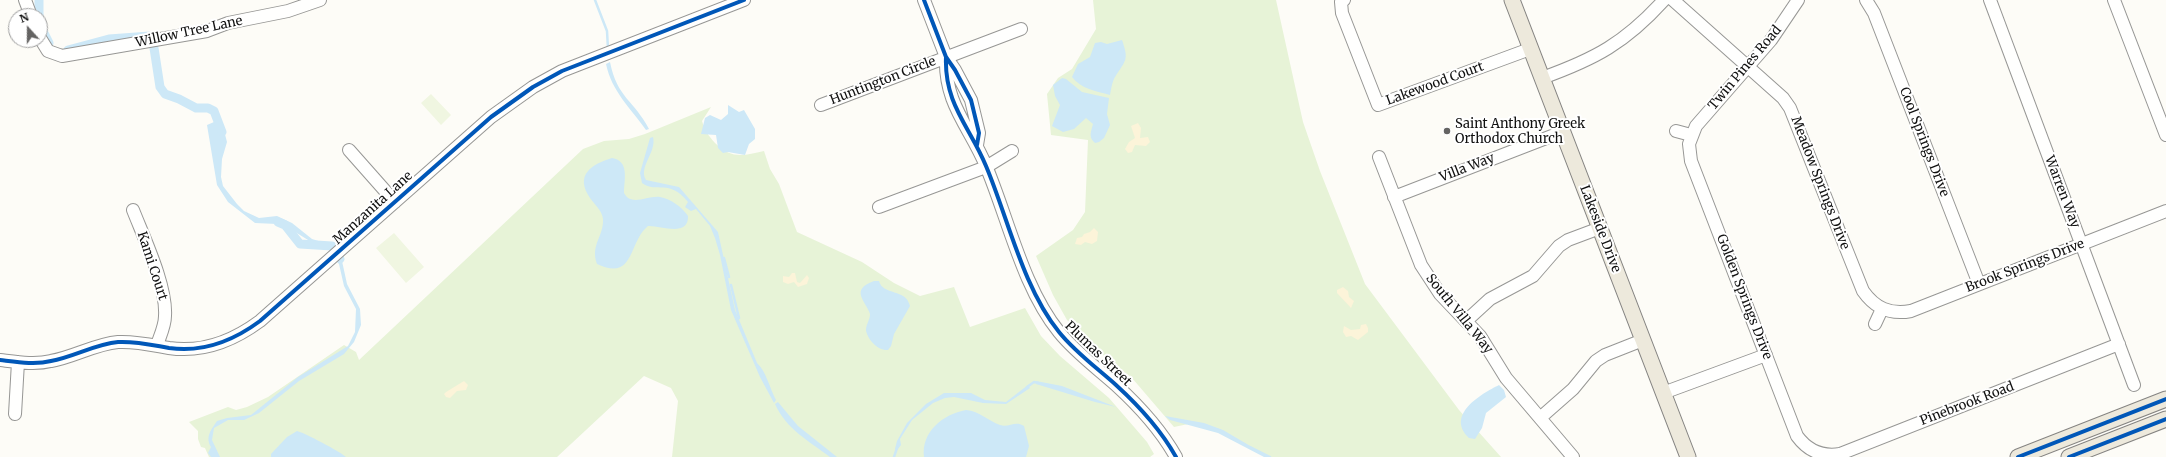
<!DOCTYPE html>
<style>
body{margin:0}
#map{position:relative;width:2166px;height:457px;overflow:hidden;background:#fdfcf7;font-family:Merriweather,serif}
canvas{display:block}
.north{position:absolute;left:8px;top:8px;width:40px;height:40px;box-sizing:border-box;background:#fff;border:1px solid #a0a0a0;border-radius:50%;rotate:339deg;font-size:11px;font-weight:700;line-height:16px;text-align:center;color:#111}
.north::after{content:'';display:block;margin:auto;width:14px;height:18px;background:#646362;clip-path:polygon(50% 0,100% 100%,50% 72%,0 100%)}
</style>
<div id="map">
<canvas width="2166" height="457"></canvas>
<div class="north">N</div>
</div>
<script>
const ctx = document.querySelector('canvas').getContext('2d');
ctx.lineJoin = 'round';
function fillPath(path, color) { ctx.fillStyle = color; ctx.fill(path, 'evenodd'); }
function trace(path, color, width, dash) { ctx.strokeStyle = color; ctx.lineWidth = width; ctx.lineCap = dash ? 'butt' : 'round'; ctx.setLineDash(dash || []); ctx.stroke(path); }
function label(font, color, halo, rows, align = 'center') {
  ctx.font = font + ' Merriweather,serif'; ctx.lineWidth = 4; ctx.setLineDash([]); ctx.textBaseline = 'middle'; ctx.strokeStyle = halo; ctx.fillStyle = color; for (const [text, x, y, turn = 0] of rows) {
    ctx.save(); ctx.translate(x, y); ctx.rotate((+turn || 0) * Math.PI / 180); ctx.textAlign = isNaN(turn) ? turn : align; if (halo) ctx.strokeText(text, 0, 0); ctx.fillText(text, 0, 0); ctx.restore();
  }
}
fillPath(new Path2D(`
 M 1093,0 L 1276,0 L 1303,122 L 1320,171 L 1365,284 L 1459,410 L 1501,457 L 1270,457 L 1215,428 L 1193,423 L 1174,427 L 1132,378 L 1103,355 L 1067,320 L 1053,295 L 1036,256 L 1073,230 L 1085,212 L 1088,140 L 1051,135 L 1047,94 L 1058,78 L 1072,69 L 1096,29 Z
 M 711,107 L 702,121 C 705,131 708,135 715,143 C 731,159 743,156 764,151 L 770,169 L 779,184 L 797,232 L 862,262 L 894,283 L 920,296 L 954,287 L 970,327 L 1025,308 L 1041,336 L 1060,356 L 1109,398 L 1147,442 L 1154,454 L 1150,457 L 672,457 L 678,401 L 671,388 L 644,376 L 557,457 L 209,457 L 205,448 L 201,447 L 198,439 L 198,431 L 189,422 L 228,407 L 236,410 L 247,407 L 268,397 L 344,345 L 356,352 L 359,360 L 583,149 L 604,141 L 629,139 L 645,134 Z`), '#e7f3d7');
fillPath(new Path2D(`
 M 1138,123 L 1141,128 L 1140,138 L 1148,137 L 1150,142 L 1146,146 L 1135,145 L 1132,152 L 1128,153 L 1125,149 L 1129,142 L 1135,138 L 1131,126 Z
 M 1094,228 L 1098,232 L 1097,241 L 1092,244 L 1085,242 L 1081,245 L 1075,244 L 1077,238 L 1082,237 L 1084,234 L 1090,232 Z
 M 792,273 L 795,273 L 797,282 L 800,283 L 807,275 L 809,278 L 807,284 L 798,287 L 794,282 L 788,284 L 783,282 L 783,276 L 789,277 Z
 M 1343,287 L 1348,291 L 1349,297 L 1354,301 L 1351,308 L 1337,293 L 1337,290 Z
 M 1366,324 L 1368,328 L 1368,332 L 1358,340 L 1351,336 L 1346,337 L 1343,332 L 1344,326 L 1351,330 L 1360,329 L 1361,325 Z
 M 464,381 L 468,385 L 466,390 L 457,391 L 450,398 L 446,397 L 444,394 L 446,392 Z`), '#fcf4d9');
fillPath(new Path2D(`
 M 431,94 L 451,115 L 441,125 L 421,103 Z
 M 394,233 L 424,267 L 406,283 L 376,248 Z`), '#f0f6e1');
fillPath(new Path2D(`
 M 1122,40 C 1129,60 1126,60 1115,77 C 1112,82 1111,90 1110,95 C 1096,91 1081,89 1072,77 L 1078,64 L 1090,57 L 1095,43 L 1101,42 L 1107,44 Z
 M 610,62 C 617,98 634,100 649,129 L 646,130 C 630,107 612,92 606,64 Z
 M 1062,78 L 1066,79 L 1082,92 L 1109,98 L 1107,114 L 1110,125 L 1104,138 L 1099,142 L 1095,143 C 1088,137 1091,132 1093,124 L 1086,118 L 1074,129 L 1063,132 L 1052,126 L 1060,105 L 1055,96 L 1053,85 Z
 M 728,105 L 739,112 L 744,110 L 755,129 L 755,139 L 749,144 L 745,155 L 728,152 L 723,153 L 718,148 L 716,135 L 701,134 L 705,118 L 710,115 L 721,120 L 728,114 Z
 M 221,119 L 227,142 L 222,159 L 221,177 L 223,186 L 237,204 L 244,211 L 259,218 L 277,216 L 292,223 L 312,239 L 331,245 L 342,261 L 347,284 L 360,309 L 361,325 L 354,342 L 344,354 L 299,381 L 259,413 L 244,420 L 228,420 L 214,428 L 212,440 L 220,457 L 211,457 L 208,453 L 211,447 C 205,437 211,430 217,421 L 227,418 L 251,415 L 298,377 L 348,346 L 355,332 L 356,309 L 344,286 L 339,264 L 328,248 L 316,245 L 292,230 L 277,224 L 255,223 L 228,202 L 217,185 L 207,125 Z
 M 653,137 C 657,152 638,167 646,180 L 679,187 L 718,232 L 735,310 L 757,363 C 766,371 770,389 776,400 L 774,403 L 760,377 L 731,310 L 720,255 L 715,238 L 710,226 L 696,209 L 691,211 L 685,207 L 688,202 C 669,178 657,194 642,183 L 640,173 L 650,138 Z
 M 612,158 C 630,161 624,180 624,193 C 631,207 648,195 660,197 C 671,199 682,207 688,216 C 689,238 659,225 648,226 C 628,242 635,282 597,264 C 590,245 604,236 603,219 C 602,210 594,204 590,198 C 574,175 592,164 612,158 Z
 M 874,281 L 879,281 C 883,296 906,288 910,306 L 894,334 L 891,346 L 888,350 C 878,351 867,339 866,330 C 866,324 870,320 870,314 C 866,301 849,290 874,281 Z
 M 1036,381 L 1062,386 L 1116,407 L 1095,402 L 1036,384 Z
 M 1028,385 L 1030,388 L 1006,404 L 983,403 L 954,397 L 945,398 L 933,403 L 912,420 L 900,439 L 901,445 L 897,450 L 895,449 L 897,441 L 907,423 L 926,404 L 944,393 L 971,393 L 985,400 L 1006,402 Z
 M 1499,385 L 1504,390 L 1506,397 L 1486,413 L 1482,428 L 1475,439 L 1469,438 C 1445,415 1481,394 1499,385 Z
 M 778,402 L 798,426 L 837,457 L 830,457 C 809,441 786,429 775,404 Z
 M 966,410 C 980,411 988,421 1000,425 C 1009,428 1015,420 1024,426 L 1029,446 L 1026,457 L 924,457 C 921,432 943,414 966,410 Z
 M 1165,416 L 1204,423 L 1223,430 L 1269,457 L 1264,457 L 1218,433 L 1170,420 Z
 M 297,431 C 303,432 341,452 346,457 L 271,457 L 271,454 L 287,437 Z`), '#cde8f7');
trace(new Path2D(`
 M 595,0 L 607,31 L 608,49
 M 724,258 L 729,277
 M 731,285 L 739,318
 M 1027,387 L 1034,382 L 1038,383
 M 1250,447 L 1270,457
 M 894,457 L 897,448`), '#cde8f7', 2.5);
trace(new Path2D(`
 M 39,16 L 39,0
 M 40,25 L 49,43
 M 154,48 L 160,87 L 165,94 L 179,99 L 196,108 L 208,108 L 214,111 L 222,132
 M 68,50 L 109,39 L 150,36
 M 278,222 L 285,225 L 300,244 L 332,246 L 340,259`), '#cde8f7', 9);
const minor = new Path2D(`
 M 25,0 L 31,16
 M 924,0 L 946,57 L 955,70 L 971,100 L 979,133 L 977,145
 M 1344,0 L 1341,2 L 1342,13 L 1378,105 L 1530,49
 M 1673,0 L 1783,98 L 1790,108 L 1863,291 C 1875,308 1890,315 1911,311 L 2166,211
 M 1798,0 L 1771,40 L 1696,126 L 1689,144 L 1691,161 L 1797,436 C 1808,451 1822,457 1840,454 L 2119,344
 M 1866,0 L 1874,13 L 1979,284
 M 1990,0 L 2134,385
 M 2114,0 L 2166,135
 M 40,38 L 48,51 L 62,56 L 207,31 L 228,23 L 288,11 L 320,0
 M 946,57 C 944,104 970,127 986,166 C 1008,218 1023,288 1059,332 C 1075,352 1097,368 1116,385 C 1139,406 1161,430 1176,457
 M 1542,78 C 1595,59 1625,43 1664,0
 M 821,105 L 1021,29
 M 1676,131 L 1691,135
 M 349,150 L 395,202
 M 1379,157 L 1421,265 L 1440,294 L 1480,336 L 1506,378 L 1573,457
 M 1394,197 L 1562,132
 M 879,207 L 986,167 L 1012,151
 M 133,210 C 144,238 167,286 165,316 C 165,326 160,336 157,345
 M 1466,321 L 1490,299 L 1533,276 L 1559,246 L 1568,240 L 1600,228
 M 1875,324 L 1882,309
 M 0,360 C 17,362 35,365 51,361 C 74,357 95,344 118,342 C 136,341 152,345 169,348 C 203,353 233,341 260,321 L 491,117 L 533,87 L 562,71 L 744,0
 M 1663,393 L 1766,355
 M 15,414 L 18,362
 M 1540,418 L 1573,389 L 1596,361 L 1605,355 L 1643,340`);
const major = new Path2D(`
 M 1512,0 L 1688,457
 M 2018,457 L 2166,399
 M 2069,457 L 2166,419`);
trace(minor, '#979795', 14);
trace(major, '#858482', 17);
trace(minor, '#fffffe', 12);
trace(major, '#ede9dc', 15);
trace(new Path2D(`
 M 924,0 L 946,57 L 955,70 L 971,100 L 979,133 L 977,145
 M 946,57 C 944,104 970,127 986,166 C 1008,218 1023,288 1059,332 C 1075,352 1097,368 1116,385 C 1139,406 1161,430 1176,457
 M 0,360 C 17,362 35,365 51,361 C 74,357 95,344 118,342 C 136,341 152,345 169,348 C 203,353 233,341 260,321 L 491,117 L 533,87 L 562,71 L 744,0
 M 2018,457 L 2166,399
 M 2069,457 L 2166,419`), '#0057b8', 4);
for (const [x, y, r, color] of [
 [1447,131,4,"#646362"]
]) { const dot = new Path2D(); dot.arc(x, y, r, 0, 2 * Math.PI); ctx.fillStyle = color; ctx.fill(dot); trace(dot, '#fff', 1.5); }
label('13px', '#111', '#fff', [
 ["Willow Tree Lane",189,32,-12],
 ["Twin Pines Road",1745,68,-50],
 ["Huntington Circle",883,81,-21],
 ["Lakewood Court",1435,84,-20],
 ["Cool Springs Drive",1924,142,69],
 ["Villa Way",1467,168,-21],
 ["Meadow Springs Drive",1820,183,69],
 ["Warren Way",2062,192,69],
 ["Manzanita Lane",373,208,-42],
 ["Lakeside Drive",1600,229,69],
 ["Kami Court",152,266,72],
 ["Brook Springs Drive",2025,266,-21],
 ["Golden Springs Drive",1744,297,69],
 ["South Villa Way",1459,314,51],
 ["Plumas Street",1098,354,44],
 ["Pinebrook Road",1967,404,-21]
]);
label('13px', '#111', '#fff', [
 ["Saint Anthony Greek",1455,124],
 ["Orthodox Church",1455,139]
], 'left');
</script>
